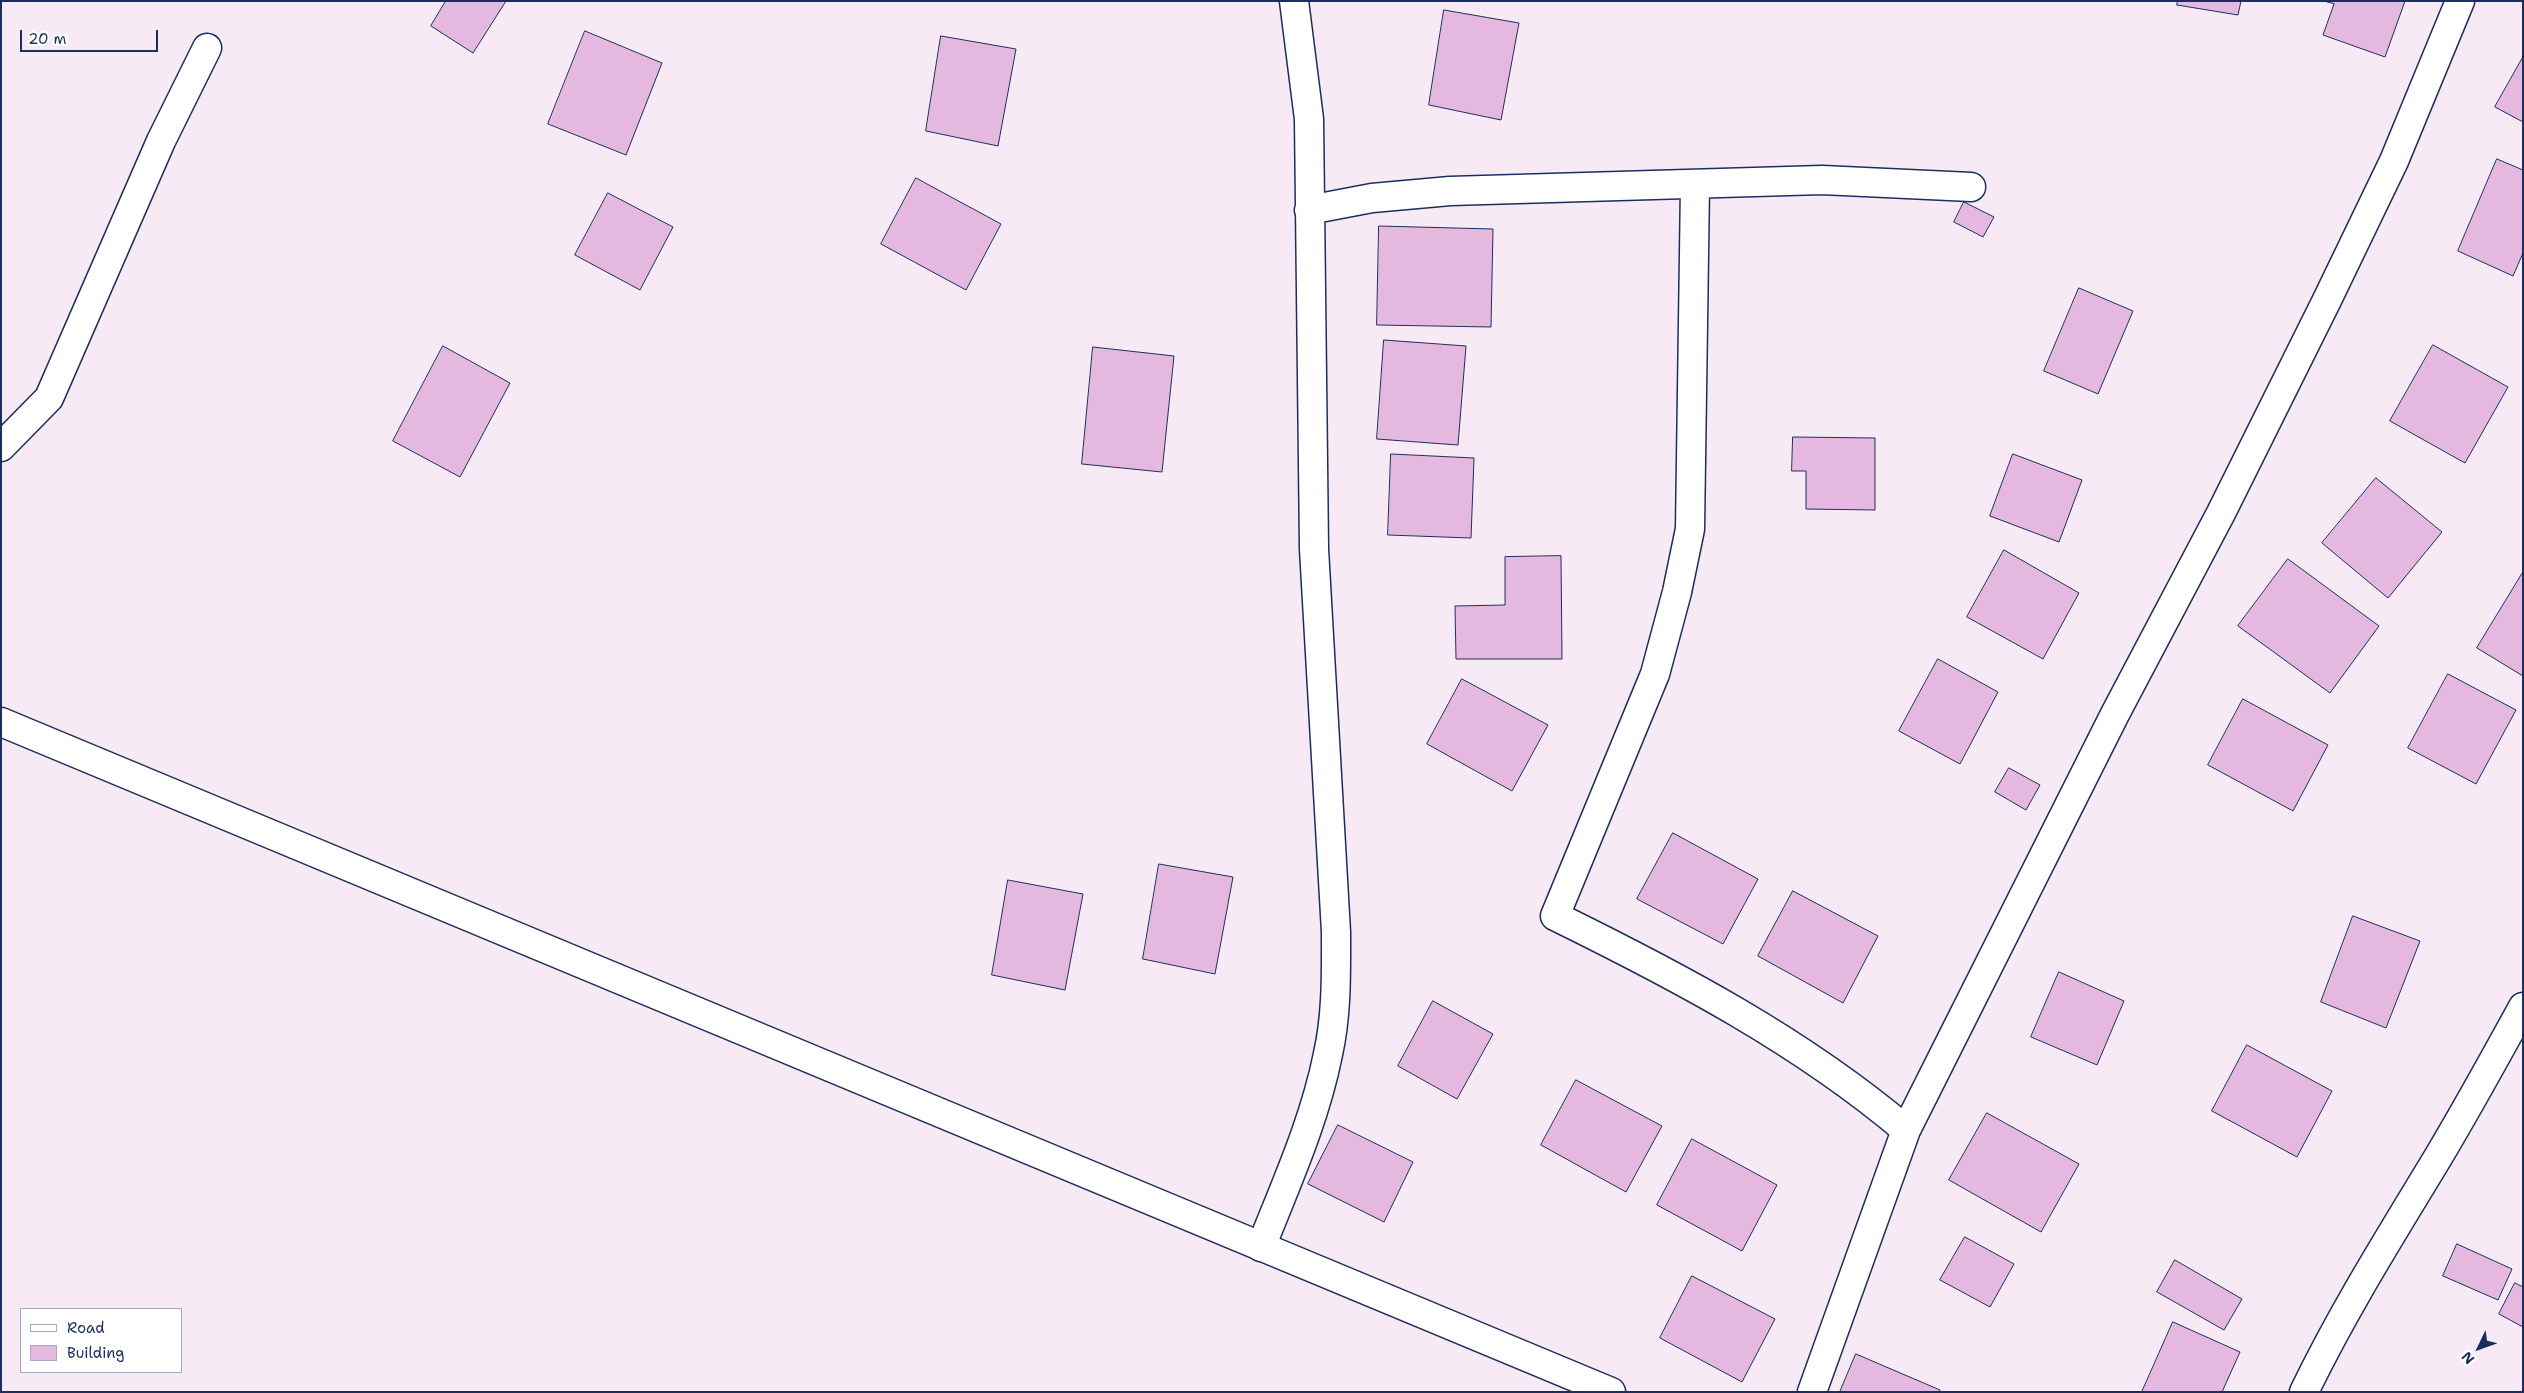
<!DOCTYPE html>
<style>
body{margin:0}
#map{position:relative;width:2524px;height:1393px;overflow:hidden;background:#f7eaf5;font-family:"Shantell Sans",sans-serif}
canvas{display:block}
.frame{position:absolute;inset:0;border:2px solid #1b2f5e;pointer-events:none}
.legend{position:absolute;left:20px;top:1308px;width:162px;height:65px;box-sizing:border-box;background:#fff;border:1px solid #a4acbf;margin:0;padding:6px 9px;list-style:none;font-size:15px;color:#1b2f5e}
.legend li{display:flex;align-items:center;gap:10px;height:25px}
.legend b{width:25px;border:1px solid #a4acbf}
.north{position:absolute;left:2454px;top:1323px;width:50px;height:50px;-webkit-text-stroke:4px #fff;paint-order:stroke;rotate:228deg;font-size:14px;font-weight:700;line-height:20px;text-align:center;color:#1b2f5e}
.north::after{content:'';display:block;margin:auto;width:18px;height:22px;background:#1b2f5e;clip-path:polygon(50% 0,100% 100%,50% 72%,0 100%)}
.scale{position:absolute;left:20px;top:30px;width:138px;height:22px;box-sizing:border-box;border:2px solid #1b2f5e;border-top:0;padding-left:6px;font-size:15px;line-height:18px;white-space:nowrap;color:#1b2f5e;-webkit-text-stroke:4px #fff;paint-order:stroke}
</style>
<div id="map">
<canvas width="2524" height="1393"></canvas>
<div class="frame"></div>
<ul class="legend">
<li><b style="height:6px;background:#fff"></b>Road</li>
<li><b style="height:14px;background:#e5b9df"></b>Building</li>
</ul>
<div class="north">N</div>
<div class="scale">20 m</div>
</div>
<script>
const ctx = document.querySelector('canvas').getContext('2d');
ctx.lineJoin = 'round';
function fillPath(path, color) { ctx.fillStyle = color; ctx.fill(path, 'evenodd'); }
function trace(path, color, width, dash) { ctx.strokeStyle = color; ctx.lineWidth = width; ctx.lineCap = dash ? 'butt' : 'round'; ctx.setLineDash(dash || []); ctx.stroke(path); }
const building = new Path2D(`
 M 446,1 L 506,1 L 473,53 L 431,26 Z
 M 2178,1 L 2241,1 L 2238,15 L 2177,5 Z
 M 2324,1 L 2405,1 L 2385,57 L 2323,35 L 2334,4 Z
 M 1444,10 L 1519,23 L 1501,120 L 1429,105 Z
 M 585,31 L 662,63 L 626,155 L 548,124 Z
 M 941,36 L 1016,49 L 998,146 L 926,131 Z
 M 2523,57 L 2523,122 L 2495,107 Z
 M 2497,159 L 2523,170 L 2523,253 L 2513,276 L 2458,251 Z
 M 916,178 L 1001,224 L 966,290 L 881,244 Z
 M 608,193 L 673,227 L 640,290 L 575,255 Z
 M 1964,202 L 1994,217 L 1983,237 L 1954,222 Z
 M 1379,226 L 1493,229 L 1491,327 L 1377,325 Z
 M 2079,288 L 2133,311 L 2098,394 L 2044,371 Z
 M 1384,340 L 1466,346 L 1458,445 L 1377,439 Z
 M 2433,345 L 2508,387 L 2465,463 L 2390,421 Z
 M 443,346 L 510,383 L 460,477 L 393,441 Z
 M 1093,347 L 1174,356 L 1162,472 L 1082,464 Z
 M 1793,437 L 1875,438 L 1875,510 L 1806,509 L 1806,471 L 1792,471 Z
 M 1391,454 L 1474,458 L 1471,538 L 1388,535 Z
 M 2013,454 L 2082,480 L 2059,542 L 1990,516 Z
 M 2376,478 L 2442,532 L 2388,598 L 2322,543 Z
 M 2004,550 L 2079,593 L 2043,659 L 1967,617 Z
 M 1561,556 L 1562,659 L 1456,659 L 1455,606 L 1505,605 L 1505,557 Z
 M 2288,559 L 2379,626 L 2330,693 L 2238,626 Z
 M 2523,572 L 2523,676 L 2477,648 Z
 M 1938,659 L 1998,692 L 1960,764 L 1899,731 Z
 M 2448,674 L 2516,710 L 2476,784 L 2408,748 Z
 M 1462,679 L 1548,725 L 1512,791 L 1427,744 Z
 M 2243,699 L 2328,745 L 2293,811 L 2208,765 Z
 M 2009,768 L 2040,785 L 2026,810 L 1995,792 Z
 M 1673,833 L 1758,879 L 1723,944 L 1637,899 Z
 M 1159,864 L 1233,877 L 1215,974 L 1143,959 Z
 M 1008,880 L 1083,894 L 1065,990 L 992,975 Z
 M 1793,891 L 1878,936 L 1843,1003 L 1758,956 Z
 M 2353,916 L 2420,941 L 2386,1028 L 2321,1002 Z
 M 2059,972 L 2124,1001 L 2097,1065 L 2031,1037 Z
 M 1433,1001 L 1493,1034 L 1457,1099 L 1398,1066 Z
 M 2247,1045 L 2332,1091 L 2297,1157 L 2212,1111 Z
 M 1576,1080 L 1662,1126 L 1626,1192 L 1541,1145 Z
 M 1987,1113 L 2079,1164 L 2041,1232 L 1949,1180 Z
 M 1338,1125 L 1413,1162 L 1384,1222 L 1308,1184 Z
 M 1692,1139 L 1777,1185 L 1742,1251 L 1657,1205 Z
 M 1965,1237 L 2014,1264 L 1990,1307 L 1940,1280 Z
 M 2457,1244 L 2512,1269 L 2498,1300 L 2443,1276 Z
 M 2175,1260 L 2242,1299 L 2224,1330 L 2157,1292 Z
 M 1692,1276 L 1775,1319 L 1742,1382 L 1660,1338 Z
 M 2515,1283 L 2523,1287 L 2523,1327 L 2499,1314 Z
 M 2173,1322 L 2240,1352 L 2222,1392 L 2142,1392 Z
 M 1856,1354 L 1940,1390 L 1939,1392 L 1840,1392 Z`);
fillPath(building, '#e5b9df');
trace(building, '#1b2f5e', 1);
const street = new Path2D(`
 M 1695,185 L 1690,529 L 1677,592 L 1655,674 L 1555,916 C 1677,976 1801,1041 1906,1130
 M 1309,210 L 1372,198 L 1450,191 L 1822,180 L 1971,187
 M 1,447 L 49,398 L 161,141 L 207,48
 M 1261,1247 C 1286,1184 1315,1120 1328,1054 C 1337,1014 1336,973 1336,932 L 1314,549 L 1309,119 L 1294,1
 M 1812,1392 L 1906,1130 L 2115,714 L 2221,513 L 2327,300 L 2394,161 L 2460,1
 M 2304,1392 C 2343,1311 2391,1235 2437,1159 C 2467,1109 2495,1058 2523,1007`);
const secondary = new Path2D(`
 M 1,722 L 1611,1392`);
trace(street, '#1b2f5e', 31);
trace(secondary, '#1b2f5e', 31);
trace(street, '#fff', 28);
trace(secondary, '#fff', 28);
</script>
